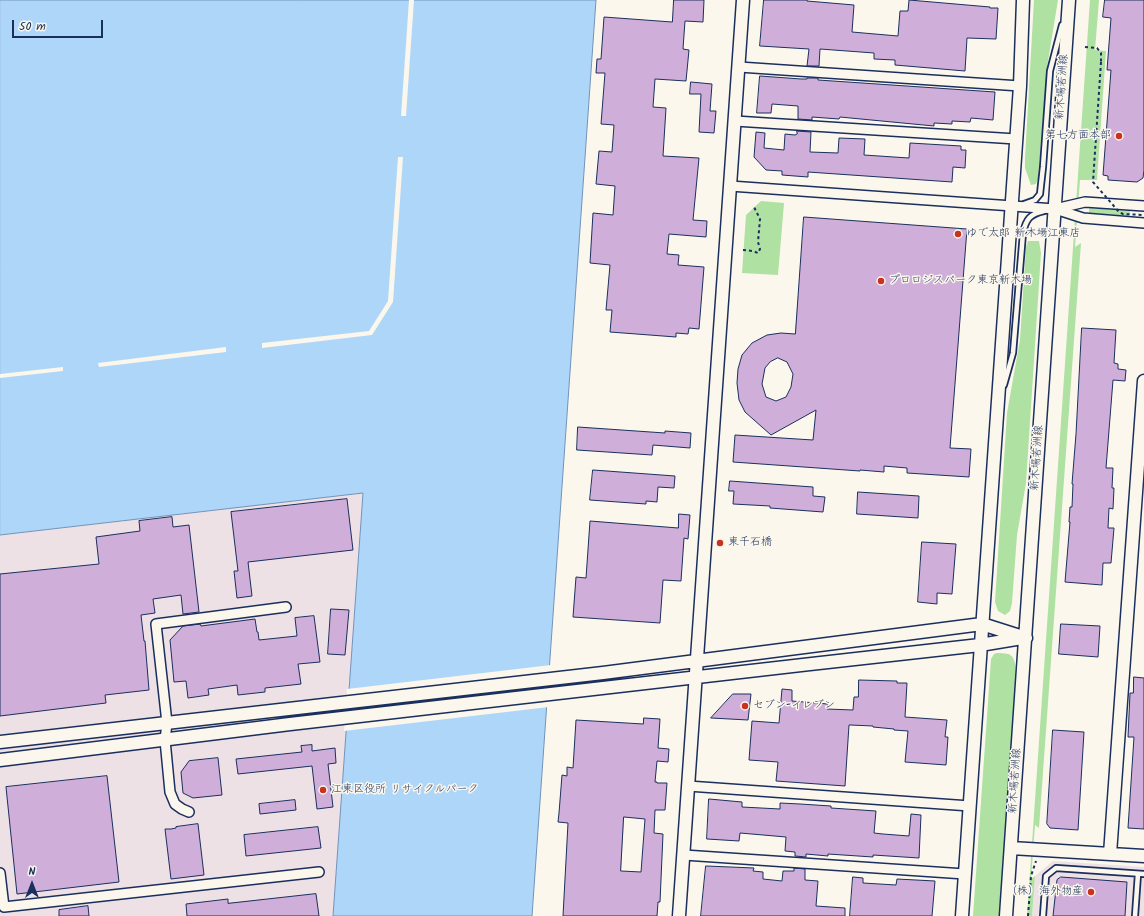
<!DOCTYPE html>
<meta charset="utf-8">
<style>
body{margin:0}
#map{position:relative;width:1144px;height:916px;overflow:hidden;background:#fbf7ec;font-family:Kalam,sans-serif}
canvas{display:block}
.north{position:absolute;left:12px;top:864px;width:40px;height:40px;-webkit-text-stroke:3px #fbf7ec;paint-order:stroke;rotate:0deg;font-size:11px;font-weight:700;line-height:16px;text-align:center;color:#1b2f5e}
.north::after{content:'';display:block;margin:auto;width:14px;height:18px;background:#1b2f5e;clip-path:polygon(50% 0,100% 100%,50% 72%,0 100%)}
.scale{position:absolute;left:12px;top:20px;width:91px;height:18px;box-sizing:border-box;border:2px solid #1b2f5e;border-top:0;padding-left:5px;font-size:12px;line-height:14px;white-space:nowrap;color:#1b2f5e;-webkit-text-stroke:3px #fbf7ec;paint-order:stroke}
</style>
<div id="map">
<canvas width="1144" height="916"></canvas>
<div class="north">N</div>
<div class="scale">50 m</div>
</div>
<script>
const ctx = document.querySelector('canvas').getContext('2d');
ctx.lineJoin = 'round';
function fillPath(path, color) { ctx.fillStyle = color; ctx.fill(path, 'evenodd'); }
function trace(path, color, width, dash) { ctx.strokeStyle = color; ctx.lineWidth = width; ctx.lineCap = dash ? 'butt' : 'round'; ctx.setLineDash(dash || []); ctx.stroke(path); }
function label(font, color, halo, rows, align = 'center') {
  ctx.font = font + ' Kalam,"Klee One",sans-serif'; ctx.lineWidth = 3; ctx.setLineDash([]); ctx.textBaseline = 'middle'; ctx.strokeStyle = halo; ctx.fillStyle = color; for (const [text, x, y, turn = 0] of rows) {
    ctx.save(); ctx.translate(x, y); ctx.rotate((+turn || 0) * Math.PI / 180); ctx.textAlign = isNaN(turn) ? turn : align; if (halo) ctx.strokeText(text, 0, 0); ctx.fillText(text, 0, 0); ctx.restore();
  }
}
fillPath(new Path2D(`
 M 363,493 L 333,916 L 0,916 L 0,535 Z
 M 1053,861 L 1144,867 L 1144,916 L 1032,916 L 1035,876 Z`), '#eee1e6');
fillPath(new Path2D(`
 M 1034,0 L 1058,0 L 1047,67 L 1038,179 L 1036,184 L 1031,185 L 1025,168 L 1025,158 Z
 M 1090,0 L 1099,0 L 1095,50 L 1106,51 L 1097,180 L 1080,180 L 1075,247 L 1081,243 L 1039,828 L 1035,825 L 1031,879 L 1035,876 L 1032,916 L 1027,916 Z
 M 761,201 L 784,203 L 778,275 L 742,273 L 746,215 Z
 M 1089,208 L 1130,211 L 1129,216 L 1089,213 Z
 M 1028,241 L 1039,241 L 1041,253 L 1026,483 L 1017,535 L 1012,603 L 1010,611 L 1005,615 L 998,611 L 995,602 L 1007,413 L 1020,340 L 1026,247 Z
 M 997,653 C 1001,653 1004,653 1008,654 C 1017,656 1016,673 1016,681 L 999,916 L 973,916 L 991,659 L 994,654 Z`), '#afe1a2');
const water = new Path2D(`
 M 0,0 L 596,0 L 532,916 L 333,916 L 363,493 L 0,535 Z`);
fillPath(water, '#aed6f9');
trace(water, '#7393bb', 1);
fillPath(new Path2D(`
 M 409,0 L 414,0 L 406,116 L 401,116 Z
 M 398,157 L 403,157 L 393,302 L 372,335 L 262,348 L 262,343 L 369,331 L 388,301 Z
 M 226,347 L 226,352 L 99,367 L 98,363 Z
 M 63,367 L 63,371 L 0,378 L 0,374 Z
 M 551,665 L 549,707 L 344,731 L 347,689 Z`), '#fbf7ec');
const building = new Path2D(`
 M 674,0 L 704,0 L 703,22 L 685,21 L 683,49 L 689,50 L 686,81 L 655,79 L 653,107 L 666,108 L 663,156 L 699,158 L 693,220 L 707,221 L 706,237 L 669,234 L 667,254 L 679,255 L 678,265 L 704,267 L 699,329 L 689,328 L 688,334 L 676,333 L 676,337 L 610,332 L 612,310 L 606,310 L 610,265 L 590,263 L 593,213 L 613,215 L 615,186 L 596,184 L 599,151 L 612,152 L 614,125 L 601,124 L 605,73 L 596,73 L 597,59 L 601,59 L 604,17 L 672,22 Z
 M 764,0 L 807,0 L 807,1 L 854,5 L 852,32 L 898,36 L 900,11 L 908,11 L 909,0 L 990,7 L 990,8 L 998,8 L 996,39 L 967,38 L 965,71 L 895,65 L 895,60 L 874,59 L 874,53 L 820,49 L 819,66 L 807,66 L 809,49 L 760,46 Z
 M 1105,0 L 1144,0 L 1144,170 L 1143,178 L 1137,182 L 1108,180 L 1108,176 L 1103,175 L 1111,70 L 1107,70 L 1111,18 L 1103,17 Z
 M 760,76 L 801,79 L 807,79 L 807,78 L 818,78 L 818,80 L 995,92 L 993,120 L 971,118 L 970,122 L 952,121 L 952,124 L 934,123 L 934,126 L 840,117 L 839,119 L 812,117 L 812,120 L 798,119 L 798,106 L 772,104 L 771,113 L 757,113 Z
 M 691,82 L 712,84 L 710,111 L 716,111 L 714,133 L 699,132 L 701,94 L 690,94 Z
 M 797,131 L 811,132 L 810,152 L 838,153 L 839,138 L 865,139 L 864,155 L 909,158 L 910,143 L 961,146 L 961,150 L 966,150 L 965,168 L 953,167 L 952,182 L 808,172 L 808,177 L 782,175 L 782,171 L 766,170 L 754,157 L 756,132 L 765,133 L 764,148 L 784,150 L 785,134 L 795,135 L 797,134 Z
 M 804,217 L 967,229 L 950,448 L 971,449 L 969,477 L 907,473 L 907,468 L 884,466 L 884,472 L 860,470 L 860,471 L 733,462 L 735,435 L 813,440 L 816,410 L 771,435 L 745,412 L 739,400 L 737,383 L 738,369 L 742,355 L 752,343 L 767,335 L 781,333 L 795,334 ZM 778,358 L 787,362 L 793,374 L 791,387 L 786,397 L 776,401 L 766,397 L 762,384 L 765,368 L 770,362 Z
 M 1082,328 L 1116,330 L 1114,363 L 1118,364 L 1118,369 L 1126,370 L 1125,381 L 1113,380 L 1106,468 L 1113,468 L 1112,488 L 1114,488 L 1113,509 L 1109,508 L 1108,528 L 1114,528 L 1111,563 L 1103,563 L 1102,585 L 1065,582 L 1070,522 L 1069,522 L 1070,507 L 1072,507 L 1073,484 L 1072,484 L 1076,434 Z
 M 578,427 L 665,433 L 665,431 L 691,433 L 690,448 L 653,445 L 652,455 L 577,450 Z
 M 593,470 L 675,476 L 674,488 L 658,487 L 657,502 L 646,501 L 646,504 L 590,500 Z
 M 730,481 L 813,487 L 813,496 L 825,497 L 823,512 L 770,508 L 770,506 L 733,504 L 734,491 L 729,491 Z
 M 858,492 L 919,496 L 918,518 L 857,514 Z
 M 347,499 L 353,550 L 248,562 L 252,596 L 237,598 L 234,571 L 238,571 L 231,512 Z
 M 679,514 L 690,515 L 688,539 L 684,538 L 681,581 L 663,580 L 660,623 L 573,617 L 576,577 L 586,578 L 590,521 L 678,528 Z
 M 172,517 L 173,527 L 189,525 L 199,612 L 183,614 L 181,595 L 153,599 L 155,613 L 141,615 L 144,641 L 145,641 L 149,690 L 105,695 L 106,703 L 0,716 L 0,574 L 99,564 L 96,537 L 140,531 L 139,521 Z
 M 922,542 L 956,544 L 952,594 L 937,593 L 937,604 L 918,602 Z
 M 331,609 L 349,610 L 345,655 L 328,654 Z
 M 314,616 L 320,662 L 298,664 L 301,684 L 265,688 L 265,692 L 238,695 L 237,685 L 208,689 L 209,695 L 188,698 L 186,681 L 174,682 L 170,640 L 183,626 L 200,624 L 201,626 L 255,619 L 257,632 L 258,632 L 259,640 L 297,636 L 295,618 Z
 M 1061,624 L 1100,626 L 1098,657 L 1059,654 Z
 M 1134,677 L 1144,678 L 1144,829 L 1128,828 L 1134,737 L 1128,737 L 1130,693 L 1133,693 Z
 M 859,680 L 897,681 L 897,683 L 907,683 L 905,717 L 947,720 L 945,737 L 948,737 L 946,765 L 905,762 L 908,731 L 894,730 L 894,729 L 873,727 L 873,726 L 850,725 L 849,725 L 845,786 L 776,781 L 778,762 L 749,760 L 752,721 L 779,723 L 782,689 L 792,690 L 792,701 L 828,704 L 827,709 L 853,710 L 854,697 L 858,697 Z
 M 733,694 L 751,694 L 748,720 L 711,718 Z
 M 644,718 L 660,719 L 658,748 L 669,749 L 668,762 L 657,761 L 655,782 L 657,782 L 657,783 L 667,783 L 665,810 L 655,810 L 654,833 L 663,834 L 660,902 L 658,902 L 657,916 L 563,916 L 568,823 L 558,822 L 559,813 L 562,775 L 567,776 L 567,767 L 573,768 L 576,720 L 643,724 ZM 624,817 L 645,819 L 641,872 L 621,871 Z
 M 1053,730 L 1084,732 L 1078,830 L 1050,828 L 1047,824 Z
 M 312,745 L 312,751 L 335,748 L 336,763 L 328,764 L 333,807 L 317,809 L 312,766 L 238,774 L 236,759 L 302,752 L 301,746 Z
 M 218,758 L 222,795 L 193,798 L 183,793 L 181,772 L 189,761 Z
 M 107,776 L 119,882 L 17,894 L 6,787 Z
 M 709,799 L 742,802 L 742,807 L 780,809 L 780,803 L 800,804 L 831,806 L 831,808 L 876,811 L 874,833 L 883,834 L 909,836 L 911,814 L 921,815 L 919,858 L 873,855 L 873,857 L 828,854 L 828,856 L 806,854 L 806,857 L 795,856 L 795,852 L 785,851 L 786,837 L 740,833 L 739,841 L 707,839 Z
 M 295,800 L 296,810 L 260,814 L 259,804 Z
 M 198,824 L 204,875 L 171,879 L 165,829 L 171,829 L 176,828 L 176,827 Z
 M 318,827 L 321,848 L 246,856 L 244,835 Z
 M 706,866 L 754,868 L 753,871 L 763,872 L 763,879 L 782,881 L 783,871 L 794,871 L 794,868 L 805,869 L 805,880 L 818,881 L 816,906 L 845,908 L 845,916 L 701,916 Z
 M 853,877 L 863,878 L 863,883 L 896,885 L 897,879 L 935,881 L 932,916 L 850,916 Z
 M 1061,877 L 1127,882 L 1125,916 L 1053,916 L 1057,880 Z
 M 316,894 L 319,916 L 187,916 L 186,904 L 228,899 L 228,903 Z
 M 88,906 L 89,916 L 59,916 L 59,910 Z`);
fillPath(building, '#cfaed9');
trace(building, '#1b2f5e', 1);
const service = new Path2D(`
 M 1024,204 L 1035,200 L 1040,194 L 1043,167 L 1050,71 L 1062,25
 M 1004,385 L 1013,353 L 1023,233 C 1026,219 1030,214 1044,211
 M 1043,916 L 1046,876 L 1056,868 L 1144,874
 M 1135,916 L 1138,874`);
const minor = new Path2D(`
 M 739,67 L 1020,86
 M 735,121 L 1016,139
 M 730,186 L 1055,209 L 1083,218 L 1144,223
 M 1055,209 L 1085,202 L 1144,206
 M 688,786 L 970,806
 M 189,812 L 182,809 L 175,804 L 170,792 L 165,740 L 167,723 L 156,624 L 286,607
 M 684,855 L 965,874
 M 0,873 L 4,907 L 319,872`);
const tertiary = new Path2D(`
 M 0,742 L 603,673 L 982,624 L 1026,638
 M 0,760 C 97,748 194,736 290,724 C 520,696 750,671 980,645 L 1022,638
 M 1011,848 L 1144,856
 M 1110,854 L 1144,381
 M 679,916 L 743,0
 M 962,916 L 1020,86 L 1023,0
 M 1006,916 L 1069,0`);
trace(service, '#1b2f5e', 8);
trace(minor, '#1b2f5e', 12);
trace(tertiary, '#1b2f5e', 15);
trace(new Path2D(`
 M 1085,47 L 1097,48 L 1101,53 L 1101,62
 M 743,250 L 753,251 L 758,253 L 760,249 L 758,242 L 760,219 L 754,207
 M 1028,916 L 1031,876 L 1036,861`), '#1b2f5e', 2, [3, 3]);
trace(service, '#fbf7ec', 4.5);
trace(minor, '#fbf7ec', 9);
trace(tertiary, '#fbf7ec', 12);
trace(new Path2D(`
 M 1101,62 L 1093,182 L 1119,212 L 1123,214 L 1144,215`), '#1b2f5e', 2, [3, 3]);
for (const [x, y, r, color] of [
 [1119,136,4,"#c8321e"],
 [958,234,4,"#c8321e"],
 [881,281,4,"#c8321e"],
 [720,543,4,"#c8321e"],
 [745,706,4,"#c8321e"],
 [323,790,4,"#c8321e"],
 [1091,892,4,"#c8321e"]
]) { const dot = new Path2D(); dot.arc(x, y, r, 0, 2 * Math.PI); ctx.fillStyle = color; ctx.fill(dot); trace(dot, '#fbf7ec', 1.5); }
label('11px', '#1b2f5e', '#fbf7ec', [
 ["新木場若洲線",1063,87,-86],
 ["新木場若洲線",1038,458,-86],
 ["新木場若洲線",1016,781,-86]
]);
label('11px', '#1b2f5e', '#fbf7ec', [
 ["第七方面本部",1111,136,"right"],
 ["ゆで太郎 新木場江東店",966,234],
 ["プロロジスパーク東京新木場",889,281],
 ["東千石橋",728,543],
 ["セブン-イレブン",753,706],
 ["江東区役所 リサイクルパーク",331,790],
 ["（株）海外物産",1083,892,"right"]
], 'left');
</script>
